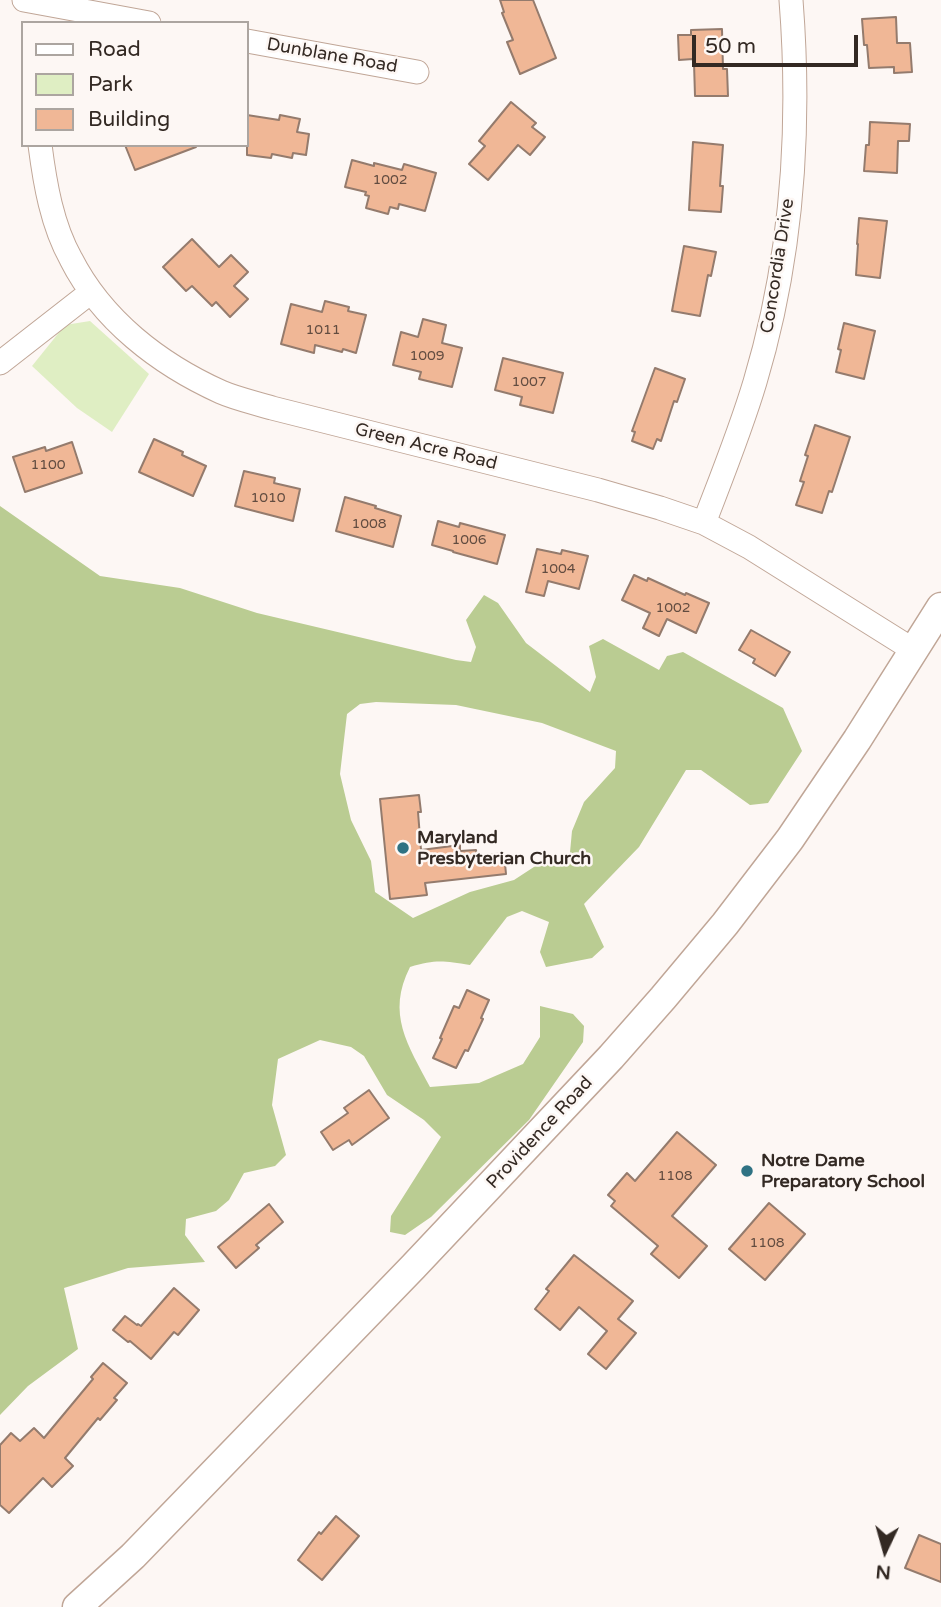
<!DOCTYPE html>
<style>
body{margin:0}
#map{position:relative;width:941px;height:1607px;overflow:hidden;background:#fdf7f4;font-family:"Varela Round",sans-serif}
canvas{display:block}
.legend{position:absolute;left:21px;top:21px;width:228px;height:126px;box-sizing:border-box;background:#fdf7f4;border:2px solid #aca5a0;margin:0;padding:9px 12px;list-style:none;font-size:21px;color:#332923}
.legend li{display:flex;align-items:center;gap:14px;height:35px}
.legend b{width:35px;border:2px solid #aca5a0}
.north{position:absolute;left:850px;top:1516px;width:70px;height:70px;-webkit-text-stroke:5px #fdf7f4;paint-order:stroke;rotate:185deg;font-size:19px;font-weight:700;line-height:28px;text-align:center;color:#332923}
.north::after{content:'';display:block;margin:auto;width:24px;height:32px;background:#332923;clip-path:polygon(50% 0,100% 100%,50% 72%,0 100%)}
.scale{position:absolute;left:692px;top:35px;width:166px;height:32px;box-sizing:border-box;border:4px solid #332923;border-top:0;padding-left:9px;font-size:21px;line-height:24px;white-space:nowrap;color:#332923;-webkit-text-stroke:5px #fdf7f4;paint-order:stroke}
</style>
<div id="map">
<canvas width="941" height="1607"></canvas>
<ul class="legend">
<li><b style="height:9px;background:#fff"></b>Road</li>
<li><b style="height:19px;background:#dfeec3"></b>Park</li>
<li><b style="height:19px;background:#f0b796"></b>Building</li>
</ul>
<div class="north">N</div>
<div class="scale">50 m</div>
</div>
<script>
const ctx = document.querySelector('canvas').getContext('2d');
ctx.lineJoin = 'round';
function fillPath(path, color) { ctx.fillStyle = color; ctx.fill(path, 'evenodd'); }
function trace(path, color, width, dash) { ctx.strokeStyle = color; ctx.lineWidth = width; ctx.lineCap = dash ? 'butt' : 'round'; ctx.setLineDash(dash || []); ctx.stroke(path); }
function label(font, color, halo, rows, align = 'center') {
  ctx.font = font + ' "Varela Round",sans-serif'; ctx.lineWidth = 5; ctx.setLineDash([]); ctx.textBaseline = 'middle'; ctx.strokeStyle = halo; ctx.fillStyle = color; for (const [text, x, y, turn = 0] of rows) {
    ctx.save(); ctx.translate(x, y); ctx.rotate((+turn || 0) * Math.PI / 180); ctx.textAlign = isNaN(turn) ? turn : align; if (halo) ctx.strokeText(text, 0, 0); ctx.fillText(text, 0, 0); ctx.restore();
  }
}
fillPath(new Path2D(`
 M 90,321 L 149,374 L 112,432 L 77,408 L 32,366 L 65,325 Z`), '#dfeec3');
fillPath(new Path2D(`
 M 0,506 L 100,576 L 180,588 L 257,613 L 456,660 L 471,662 L 476,647 L 466,620 L 484,595 L 498,603 L 526,643 L 590,692 L 596,677 L 589,646 L 603,639 L 659,670 L 667,656 L 683,652 L 783,708 L 802,751 L 768,803 L 750,805 L 701,770 L 686,770 L 639,847 L 584,904 L 604,947 L 592,958 L 546,967 L 540,952 L 549,922 L 522,911 L 507,917 L 470,965 C 444,961 436,959 410,967 C 386,1014 408,1045 430,1087 L 479,1083 L 523,1064 L 540,1037 L 540,1006 L 573,1014 L 584,1026 L 583,1042 L 529,1120 L 431,1217 L 405,1235 L 390,1232 L 391,1216 L 441,1137 L 424,1120 L 387,1095 L 364,1056 L 351,1047 L 320,1040 L 278,1059 L 272,1105 L 286,1155 L 275,1166 L 244,1173 L 229,1200 L 216,1211 L 186,1219 L 185,1235 L 205,1262 L 128,1268 L 64,1288 L 78,1349 L 28,1386 L 0,1415 ZM 376,702 L 456,705 L 542,723 L 616,751 L 615,768 L 584,802 L 572,831 L 569,863 L 540,863 L 514,880 L 470,892 L 413,918 L 375,892 L 371,861 L 351,820 L 340,774 L 347,714 L 360,704 Z`), '#bacc92');
const building = new Path2D(`
 M 500,0 L 533,0 L 556,58 L 520,74 L 507,42 L 513,40 L 502,13 L 504,12 Z
 M 896,17 L 897,43 L 910,43 L 912,72 L 894,73 L 894,67 L 869,68 L 867,45 L 864,45 L 862,19 Z
 M 722,29 L 723,69 L 727,69 L 728,96 L 695,96 L 694,63 L 693,63 L 693,59 L 679,60 L 678,35 L 691,35 L 691,30 Z
 M 511,102 L 536,123 L 532,127 L 545,137 L 530,155 L 518,145 L 488,180 L 469,164 L 485,146 L 479,141 Z
 M 247,115 L 279,120 L 280,115 L 300,119 L 297,132 L 309,134 L 306,155 L 293,153 L 292,158 L 272,154 L 271,158 L 247,155 Z
 M 870,122 L 910,124 L 909,141 L 898,141 L 897,173 L 864,171 L 866,145 L 869,145 Z
 M 693,142 L 723,145 L 720,186 L 723,186 L 721,212 L 689,210 Z
 M 125,145 L 196,145 L 196,147 L 135,170 Z
 M 352,160 L 374,166 L 374,163 L 402,170 L 404,164 L 436,173 L 425,211 L 399,204 L 398,209 L 390,207 L 388,214 L 366,208 L 369,196 L 365,195 L 366,192 L 345,187 Z
 M 859,218 L 887,221 L 880,278 L 856,275 L 858,244 L 857,244 Z
 M 192,239 L 219,267 L 231,255 L 248,272 L 234,286 L 248,299 L 230,317 L 216,302 L 212,306 L 192,286 L 186,291 L 163,267 Z
 M 684,246 L 716,252 L 711,276 L 708,275 L 700,316 L 672,311 Z
 M 325,301 L 349,307 L 348,311 L 366,315 L 356,353 L 343,349 L 342,352 L 315,345 L 314,353 L 281,344 L 291,304 L 322,312 Z
 M 423,319 L 446,325 L 442,343 L 462,348 L 452,387 L 419,379 L 421,372 L 393,365 L 401,332 L 418,337 Z
 M 844,323 L 875,331 L 864,379 L 836,372 L 841,350 L 838,349 Z
 M 503,358 L 563,373 L 553,413 L 520,405 L 522,397 L 495,390 Z
 M 655,368 L 685,379 L 677,402 L 674,401 L 661,441 L 657,439 L 653,449 L 632,441 L 635,432 L 632,431 Z
 M 815,425 L 850,437 L 832,492 L 829,491 L 822,513 L 796,505 L 804,482 L 800,481 L 808,456 L 805,455 Z
 M 154,439 L 183,452 L 182,455 L 206,466 L 193,496 L 139,472 Z
 M 72,442 L 82,473 L 25,492 L 13,457 L 45,447 L 46,451 Z
 M 244,471 L 275,478 L 274,483 L 300,489 L 293,521 L 235,506 Z
 M 345,497 L 376,506 L 375,508 L 401,516 L 393,547 L 336,531 Z
 M 438,521 L 459,527 L 460,523 L 505,535 L 497,564 L 453,552 L 453,551 L 432,545 Z
 M 537,549 L 561,554 L 562,550 L 588,556 L 579,589 L 548,581 L 544,596 L 526,592 Z
 M 634,575 L 647,581 L 648,578 L 685,595 L 686,593 L 709,603 L 696,633 L 667,619 L 659,636 L 643,628 L 650,613 L 622,600 Z
 M 751,630 L 790,652 L 775,676 L 753,663 L 755,659 L 739,650 Z
 M 419,795 L 421,812 L 418,812 L 421,850 L 460,845 L 460,851 L 476,850 L 477,856 L 504,853 L 506,874 L 425,883 L 427,895 L 390,899 L 380,799 Z
 M 467,990 L 489,1000 L 481,1018 L 483,1019 L 468,1051 L 465,1050 L 456,1068 L 433,1058 L 442,1039 L 440,1038 L 454,1006 L 459,1008 Z
 M 369,1090 L 389,1118 L 352,1145 L 349,1140 L 333,1150 L 321,1132 L 348,1113 L 344,1108 Z
 M 677,1132 L 716,1165 L 672,1216 L 707,1246 L 679,1278 L 651,1254 L 658,1246 L 611,1206 L 615,1201 L 608,1195 L 627,1173 L 635,1181 Z
 M 769,1203 L 805,1234 L 765,1280 L 729,1249 Z
 M 269,1204 L 283,1222 L 256,1245 L 259,1248 L 236,1268 L 218,1247 Z
 M 574,1255 L 633,1301 L 618,1319 L 636,1333 L 606,1369 L 588,1354 L 607,1331 L 579,1307 L 560,1330 L 535,1309 L 549,1291 L 546,1289 Z
 M 174,1288 L 199,1310 L 178,1335 L 174,1332 L 151,1359 L 130,1341 L 128,1342 L 113,1330 L 125,1316 L 137,1325 L 138,1324 L 141,1326 Z
 M 103,1363 L 127,1383 L 114,1398 L 117,1400 L 100,1420 L 98,1418 L 65,1458 L 73,1466 L 52,1487 L 43,1478 L 9,1513 L 0,1505 L 0,1445 L 11,1433 L 20,1441 L 34,1428 L 44,1438 L 93,1379 L 91,1377 Z
 M 336,1516 L 359,1536 L 322,1580 L 298,1560 L 319,1532 L 321,1534 Z
 M 919,1535 L 941,1544 L 941,1582 L 905,1568 Z`);
fillPath(building, '#f0b796');
trace(building, '#947b6d', 2);
const minor = new Path2D(`
 M 24,0 L 149,23
 M 247,41 L 417,72
 M 40,145 C 45,184 52,225 71,259 C 102,320 159,364 221,392 C 237,399 256,403 272,408 L 598,490 L 660,508 L 704,523 L 749,547 L 915,651
 M 0,363 L 91,292
 M 704,523 C 722,476 741,429 755,382 C 792,259 801,127 791,0`);
const tertiary = new Path2D(`
 M 77,1607 L 133,1556 L 413,1267 L 611,1057 L 663,998 L 725,924 L 790,839 L 857,740 L 941,607`);
trace(minor, '#c0a697', 25);
trace(tertiary, '#c0a697', 31);
trace(minor, '#fff', 23);
trace(tertiary, '#fff', 28);
for (const [x, y, r, color] of [
 [403,848,7,"#2f7283"],
 [747,1171,7,"#2f7283"]
]) { const dot = new Path2D(); dot.arc(x, y, r, 0, 2 * Math.PI); ctx.fillStyle = color; ctx.fill(dot); trace(dot, '#fdf7f4', 2.5); }
label('14px', '#624c40', null, [
 ["1002",390,180],
 ["1011",323,330],
 ["1009",427,356],
 ["1007",529,382],
 ["1100",48,465],
 ["1010",268,498],
 ["1008",369,524],
 ["1006",469,540],
 ["1004",558,569],
 ["1002",673,608],
 ["1108",675,1176],
 ["1108",767,1243]
]);
label('18px', '#332923', '#fdf7f4', [
 ["Dunblane Road",332,56,10],
 ["Concordia Drive",778,266,-81],
 ["Green Acre Road",426,447,14],
 ["Providence Road",540,1133,-47]
]);
label('bold 18px', '#332923', '#fdf7f4', [
 ["Maryland",417,838],
 ["Presbyterian Church",417,859],
 ["Notre Dame",761,1161],
 ["Preparatory School",761,1182]
], 'left');
</script>
